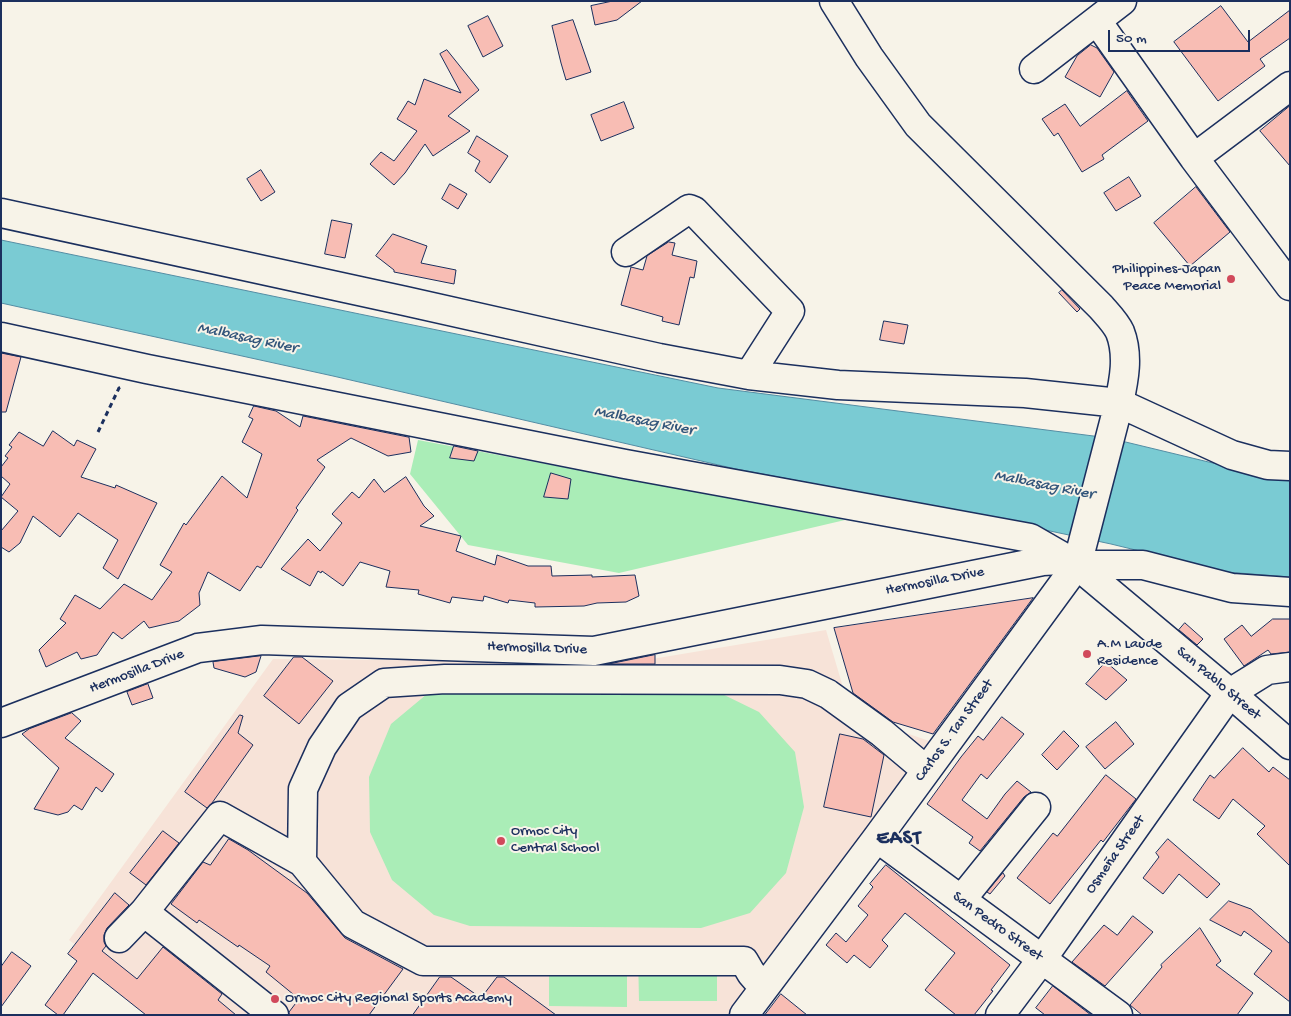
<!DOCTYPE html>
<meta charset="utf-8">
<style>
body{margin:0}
#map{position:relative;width:1291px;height:1016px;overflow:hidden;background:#f7f3e8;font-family:"Gochi Hand",sans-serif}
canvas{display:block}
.frame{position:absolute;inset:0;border:2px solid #1b2f5e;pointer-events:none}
.scale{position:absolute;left:1108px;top:30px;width:142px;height:22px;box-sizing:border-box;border:2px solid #1b2f5e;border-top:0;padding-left:6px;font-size:15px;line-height:18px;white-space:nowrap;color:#1b2f5e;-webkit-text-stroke:4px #f7f3e8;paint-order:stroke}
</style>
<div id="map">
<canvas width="1291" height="1016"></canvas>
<div class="frame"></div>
<div class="scale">50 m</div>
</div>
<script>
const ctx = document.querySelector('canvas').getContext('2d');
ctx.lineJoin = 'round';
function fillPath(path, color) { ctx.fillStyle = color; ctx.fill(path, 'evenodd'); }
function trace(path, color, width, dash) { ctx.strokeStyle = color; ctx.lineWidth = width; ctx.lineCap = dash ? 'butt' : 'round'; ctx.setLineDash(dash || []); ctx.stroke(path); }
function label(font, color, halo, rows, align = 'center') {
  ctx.font = font + ' "Gochi Hand",sans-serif'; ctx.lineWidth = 4; ctx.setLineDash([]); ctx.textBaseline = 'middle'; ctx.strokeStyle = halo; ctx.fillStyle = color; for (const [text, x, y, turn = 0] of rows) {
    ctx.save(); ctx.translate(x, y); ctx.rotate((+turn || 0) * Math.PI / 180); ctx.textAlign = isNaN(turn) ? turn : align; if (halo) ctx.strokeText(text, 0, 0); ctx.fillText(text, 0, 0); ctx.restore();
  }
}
fillPath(new Path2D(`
 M 826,630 L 851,714 L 935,743 L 732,1015 L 169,1015 L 69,940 L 273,659 L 634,662 Z`), '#f7e3d8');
fillPath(new Path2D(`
 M 418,440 L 845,520 L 619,573 L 468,545 L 410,474 Z
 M 478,684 L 714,690 L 759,712 L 795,752 L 804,807 L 786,873 L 750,913 L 701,928 L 470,926 L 434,915 L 392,880 L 370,832 L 369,777 L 391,724 L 427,694 Z
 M 638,954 L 717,954 L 717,1001 L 639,1001 Z
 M 549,958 L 627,960 L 627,1007 L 549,1006 Z`), '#aaedb7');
const water = new Path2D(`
 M 1,240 L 718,388 L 1109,438 L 1221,465 L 1268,479 L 1290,480 L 1290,577 L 1226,572 L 1111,544 L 947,509 L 736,469 L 333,376 L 1,303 Z`);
fillPath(water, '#7acbd3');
trace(water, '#548da4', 1);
const building = new Path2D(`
 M 613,1 L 642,1 L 617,20 L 595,25 L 591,6 Z
 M 1221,6 L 1248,42 L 1290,10 L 1290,38 L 1260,59 L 1265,66 L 1218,101 L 1174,42 Z
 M 488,16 L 503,46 L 483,57 L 468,26 Z
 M 573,20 L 591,72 L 566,80 L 561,63 L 552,26 Z
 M 1091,45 L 1097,48 L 1114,72 L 1100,97 L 1065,77 L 1077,56 Z
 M 447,50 L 479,90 L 448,116 L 470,131 L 433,156 L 425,144 L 405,173 L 394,185 L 370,164 L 381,152 L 394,161 L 417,131 L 397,119 L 408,101 L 415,105 L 424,79 L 461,93 L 440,54 Z
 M 1127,91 L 1148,121 L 1102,155 L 1104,159 L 1082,172 L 1058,133 L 1054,136 L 1042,119 L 1065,104 L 1080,126 Z
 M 624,102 L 634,128 L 601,141 L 591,115 Z
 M 1290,106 L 1290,166 L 1260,131 Z
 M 477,136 L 508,156 L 490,183 L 475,171 L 480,161 L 468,153 Z
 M 261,170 L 275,192 L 261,201 L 247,179 Z
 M 1129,177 L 1141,196 L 1116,211 L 1104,193 Z
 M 450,184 L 467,194 L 458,209 L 442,199 Z
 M 1196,187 L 1230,232 L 1190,266 L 1154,223 Z
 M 332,220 L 352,224 L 345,258 L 325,254 Z
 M 393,234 L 427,246 L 421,263 L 456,270 L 454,284 L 394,272 L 394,270 L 376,256 Z
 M 669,242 L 675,243 L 672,255 L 697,261 L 694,278 L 690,277 L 679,325 L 662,321 L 663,317 L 621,305 L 631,267 L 643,270 L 647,256 Z
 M 1062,290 L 1080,309 L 1077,312 L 1059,293 Z
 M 884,321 L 908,325 L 904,344 L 880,340 Z
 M 1,353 L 21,357 L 6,412 L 1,412 Z
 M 254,406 L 276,411 L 300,427 L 303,416 L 408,437 L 409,437 L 411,452 L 388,456 L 351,438 L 317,460 L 325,467 L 296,508 L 298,510 L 261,568 L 257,566 L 240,591 L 208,572 L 199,593 L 200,605 L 179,621 L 149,628 L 144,621 L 122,639 L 113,632 L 97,655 L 81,659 L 77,652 L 46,667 L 39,650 L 66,623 L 60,619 L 75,595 L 100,609 L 124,584 L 152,600 L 172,572 L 160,565 L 184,523 L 186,525 L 222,476 L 247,498 L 262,454 L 242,442 L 253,419 L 249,417 Z
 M 53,431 L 74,446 L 77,440 L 96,449 L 81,477 L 115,488 L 116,485 L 157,503 L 118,579 L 103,568 L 118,540 L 78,513 L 60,537 L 33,516 L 20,543 L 9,552 L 1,547 L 1,531 L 18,511 L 1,497 L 10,484 L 1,476 L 1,467 L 8,458 L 5,456 L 12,447 L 9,445 L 19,432 L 43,446 Z
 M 454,446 L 478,451 L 474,461 L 450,458 Z
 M 551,473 L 571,479 L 568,499 L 544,497 Z
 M 406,477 L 424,506 L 434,516 L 420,526 L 461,536 L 456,551 L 495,565 L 497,555 L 528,566 L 551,566 L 552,576 L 592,575 L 592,577 L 635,575 L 639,596 L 626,602 L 597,603 L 584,606 L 535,607 L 535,603 L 509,600 L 508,603 L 484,596 L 483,601 L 452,597 L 450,603 L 418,594 L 419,590 L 386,587 L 390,571 L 360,562 L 343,586 L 322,571 L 321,573 L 318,571 L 310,586 L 281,569 L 308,539 L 320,551 L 342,523 L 332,514 L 352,492 L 359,498 L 374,479 L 384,492 Z
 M 1033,598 L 933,734 L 893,722 L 853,693 L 834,628 Z
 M 1273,619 L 1290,619 L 1290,652 L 1271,654 L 1268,650 L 1244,666 L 1224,639 L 1242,625 L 1251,636 Z
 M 1185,623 L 1203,639 L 1197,645 L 1179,630 Z
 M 655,655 L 655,664 L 609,664 Z
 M 261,656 L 256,672 L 245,677 L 214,668 L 213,662 Z
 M 294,657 L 302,657 L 333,681 L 299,724 L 264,696 Z
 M 1106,662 L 1127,680 L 1106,700 L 1086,684 Z
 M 148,684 L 153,698 L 132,705 L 127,692 Z
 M 72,713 L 81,721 L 65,738 L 114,774 L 102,792 L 96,787 L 82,810 L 74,805 L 68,812 L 58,815 L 34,809 L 59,768 L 22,734 L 29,729 Z
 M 240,715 L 243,716 L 238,733 L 253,745 L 212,803 L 207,808 L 185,792 Z
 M 1002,717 L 1024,734 L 987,779 L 981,774 L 962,800 L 987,819 L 1005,794 L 1017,781 L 1031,792 L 1024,797 L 980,851 L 969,843 L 973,837 L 927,804 L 961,757 L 978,736 L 983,740 Z
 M 1116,722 L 1134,744 L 1105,769 L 1086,747 Z
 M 1064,731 L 1079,746 L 1057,770 L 1042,755 Z
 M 840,734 L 863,739 L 884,755 L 871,817 L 824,807 Z
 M 1243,748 L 1269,772 L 1273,767 L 1290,780 L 1290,866 L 1257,834 L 1265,826 L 1233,799 L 1219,819 L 1193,800 L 1210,775 L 1214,778 Z
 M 1106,775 L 1136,799 L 1103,842 L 1101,840 L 1050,904 L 1017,878 L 1053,833 L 1057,836 Z
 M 163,831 L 179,843 L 146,885 L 130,873 Z
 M 229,839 L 248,850 L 307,893 L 345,938 L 403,969 L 369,1015 L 289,1015 L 289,1012 L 299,999 L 266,972 L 270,966 L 239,945 L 238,947 L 199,920 L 197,923 L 171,904 L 203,862 L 210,865 Z
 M 1168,839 L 1220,884 L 1207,898 L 1179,874 L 1163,894 L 1143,878 L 1159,857 L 1156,853 Z
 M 886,865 L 1010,965 L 991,990 L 993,991 L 974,1015 L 956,1015 L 925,990 L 955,953 L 905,913 L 882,940 L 888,946 L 870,968 L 854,955 L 847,963 L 826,945 L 836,933 L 846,942 L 868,915 L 858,906 L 873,887 L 870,884 Z
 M 1003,873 L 1005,876 L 990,894 L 987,892 Z
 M 115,893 L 129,905 L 107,928 L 104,935 L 104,942 L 106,946 L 102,951 L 137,979 L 163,947 L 222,994 L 218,1000 L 236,1015 L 146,1015 L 93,973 L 63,1015 L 58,1015 L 45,1005 L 77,961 L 68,954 Z
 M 1229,901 L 1251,909 L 1290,944 L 1290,1002 L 1254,974 L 1272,951 L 1244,931 L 1241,936 L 1210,920 Z
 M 1133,916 L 1153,932 L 1105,986 L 1072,962 L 1104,925 L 1117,935 Z
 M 1200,928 L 1221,961 L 1216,965 L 1253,993 L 1237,1015 L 1142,1015 L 1130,1005 L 1162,967 L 1161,965 Z
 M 12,952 L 31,966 L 1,1007 L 1,967 Z
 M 440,977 L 451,977 L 481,998 L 497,977 L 504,977 L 556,1015 L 413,1015 Z
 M 1053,986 L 1091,1015 L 1045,1015 L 1036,1008 Z
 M 781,994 L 807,1015 L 765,1015 Z`);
fillPath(building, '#f8bdb4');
trace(building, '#1b2f5e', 1);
const minor = new Path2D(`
 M 1097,21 L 1194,158 L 1290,286
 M 1034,69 L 1122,1
 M 1194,158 L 1290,86
 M 1,213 L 405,301 L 659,358 L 749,375 L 838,385 L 1025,393 L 1119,403 L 1232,455 L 1268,465 L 1290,466
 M 626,252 L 689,209 L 694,211 L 790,311 L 749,375
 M 1,337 L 147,369 L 625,464 L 1030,538 L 1077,565 L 1143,565 L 1232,588 L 1290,592
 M 1230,693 L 1290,745
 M 877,838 L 1118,1015
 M 302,862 L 303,789 L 322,747 L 349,707 L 384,683 L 445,679 L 780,680 L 807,684 L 828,694 L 882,733 L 926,770
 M 961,900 L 1036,807
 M 144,912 L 274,1015
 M 119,938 L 144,912 L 220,816 L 302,862 L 353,924 L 423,961 L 744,961 L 751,973 L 764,988
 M 744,1015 L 877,838 L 1077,565 L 1119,403 C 1124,380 1129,355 1120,332 C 1116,323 1108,315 1101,307 L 918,125 L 869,57 L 834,1`);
const major = new Path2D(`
 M 1,723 L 198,648 L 262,640 L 594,651 L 1043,561 L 1060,560 L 1077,565 L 1230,693
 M 1000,1015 L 1042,959 L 1230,693 L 1267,670 L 1290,667`);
trace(minor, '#1b2f5e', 31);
trace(major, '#1b2f5e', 31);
trace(new Path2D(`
 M 98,432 L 119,388 L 121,387`), '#1b2f5e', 3, [5, 4]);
trace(minor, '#f7f3e8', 28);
trace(major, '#f7f3e8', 28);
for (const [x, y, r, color] of [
 [1231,279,5,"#d1495b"],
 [1087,654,5,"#d1495b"],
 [501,841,5,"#d1495b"],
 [275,999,5,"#d1495b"]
]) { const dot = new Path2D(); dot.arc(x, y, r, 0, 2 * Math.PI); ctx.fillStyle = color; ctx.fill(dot); trace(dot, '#f7f3e8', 2); }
label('15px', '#1b2f5e', '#f7f3e8', [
 ["Philippines-Japan",1221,270,"right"],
 ["Peace Memorial",1221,287,"right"],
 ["A.M Laude",1097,645],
 ["Residence",1097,662],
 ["Ormoc City",511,832],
 ["Central School",511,849],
 ["Ormoc City Regional Sports Academy",285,999]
], 'left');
label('15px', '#1b2f5e', '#f7f3e8', [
 ["Hermosilla Drive",935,582,-11],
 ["Hermosilla Drive",537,649,2],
 ["Hermosilla Drive",137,672,-21],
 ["San Pablo Street",1218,684,40],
 ["Carlos S. Tan Street",955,731,-54],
 ["Osmeña Street",1116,855,-55],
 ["San Pedro Street",997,927,36]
]);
label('italic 16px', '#33567b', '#f7f3e8', [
 ["Malbasag River",247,339,12],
 ["Malbasag River",644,422,11],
 ["Malbasag River",1044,486,11]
]);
ctx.letterSpacing = '1px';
label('bold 20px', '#1b2f5e', '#f7f3e8', [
 ["EAST",899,840]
]);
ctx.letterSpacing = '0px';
</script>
